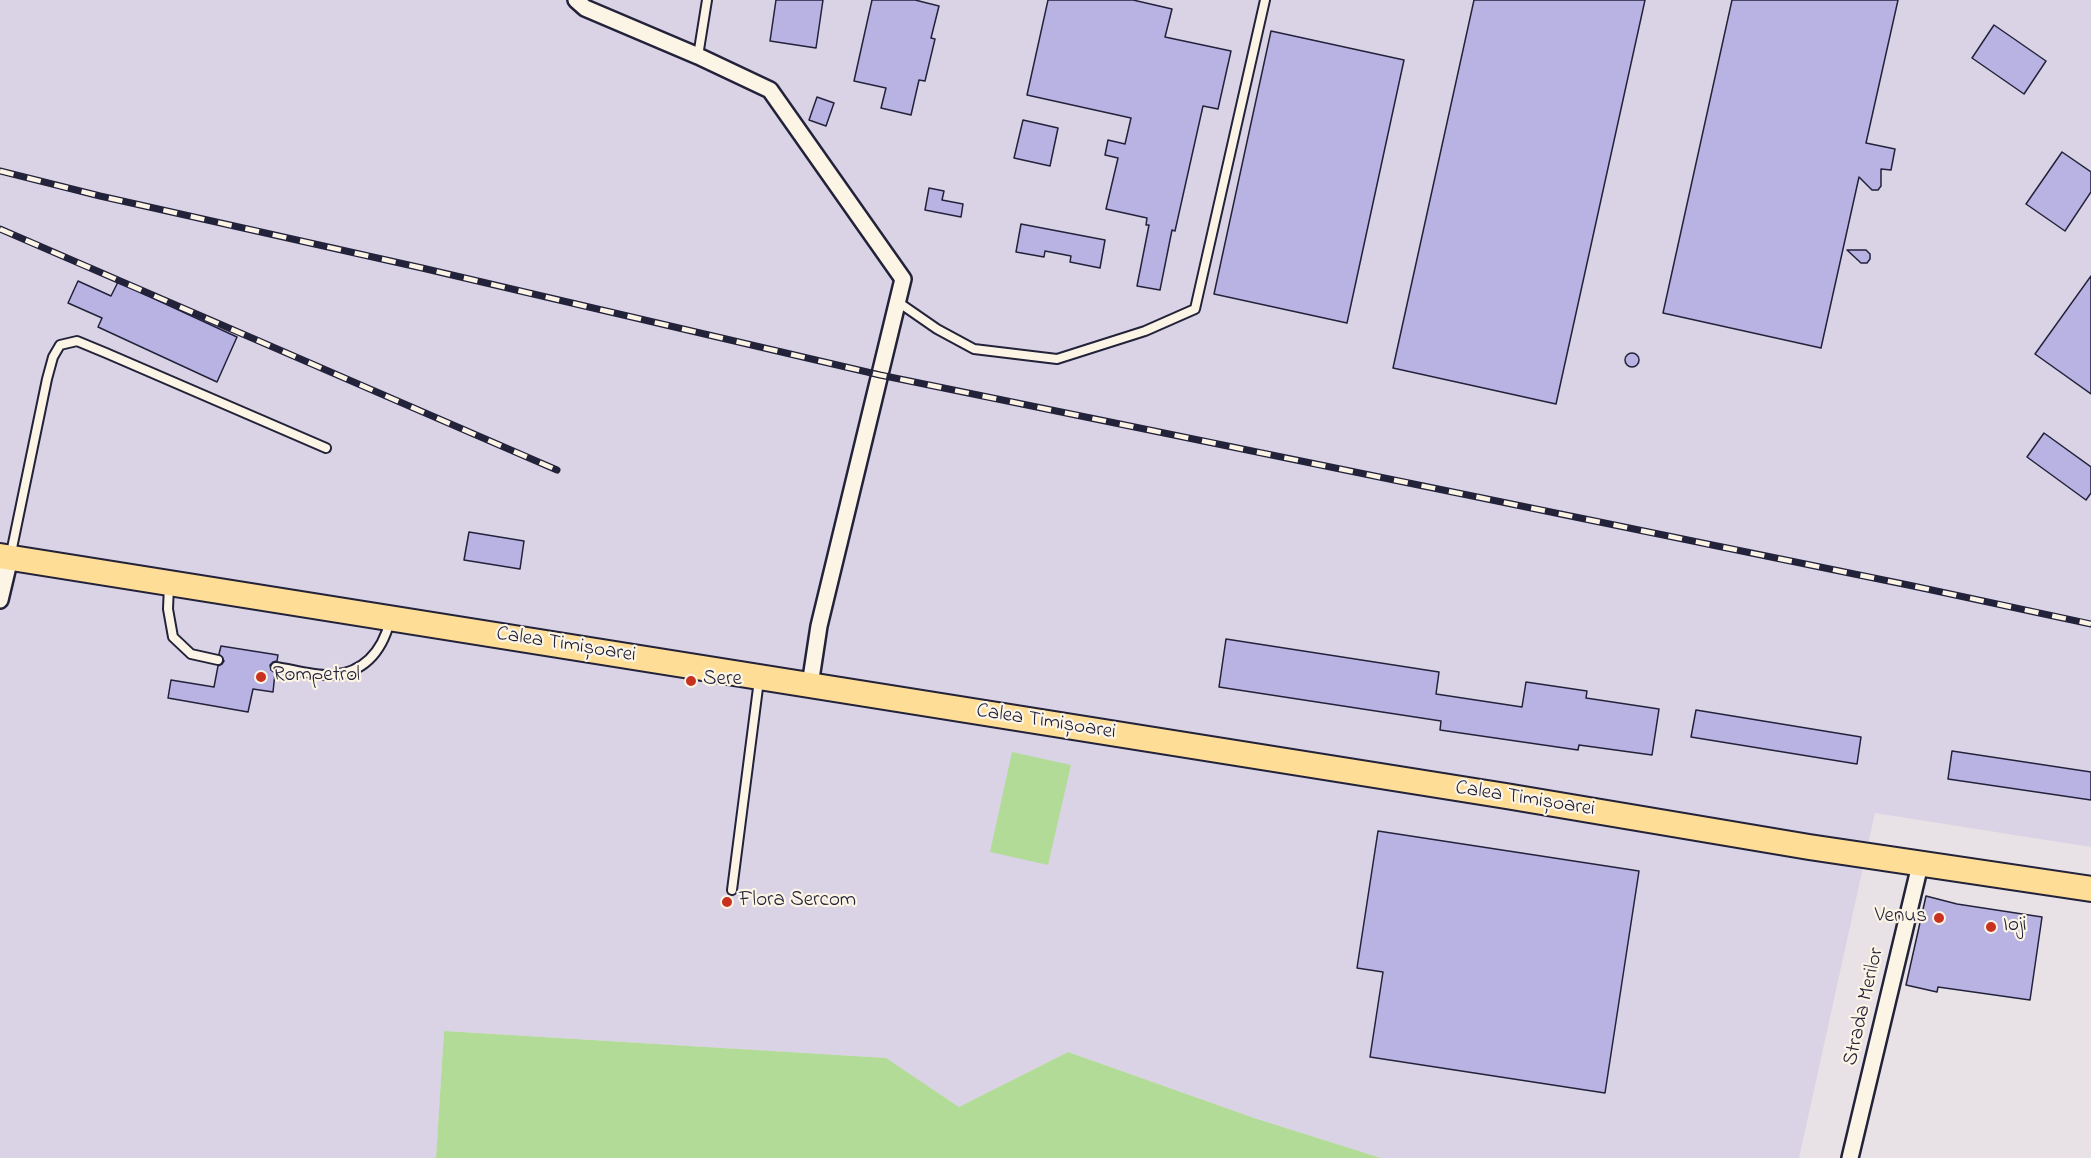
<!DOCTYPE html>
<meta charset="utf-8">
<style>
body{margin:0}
canvas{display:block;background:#e8e1e5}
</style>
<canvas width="2091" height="1158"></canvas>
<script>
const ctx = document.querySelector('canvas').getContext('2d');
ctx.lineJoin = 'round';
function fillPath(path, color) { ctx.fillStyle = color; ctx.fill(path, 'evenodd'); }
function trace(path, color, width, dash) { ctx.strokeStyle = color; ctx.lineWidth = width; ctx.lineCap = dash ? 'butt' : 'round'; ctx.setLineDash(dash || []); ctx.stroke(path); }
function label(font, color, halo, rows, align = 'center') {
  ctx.font = font + ' "Indie Flower",sans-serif'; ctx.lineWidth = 4.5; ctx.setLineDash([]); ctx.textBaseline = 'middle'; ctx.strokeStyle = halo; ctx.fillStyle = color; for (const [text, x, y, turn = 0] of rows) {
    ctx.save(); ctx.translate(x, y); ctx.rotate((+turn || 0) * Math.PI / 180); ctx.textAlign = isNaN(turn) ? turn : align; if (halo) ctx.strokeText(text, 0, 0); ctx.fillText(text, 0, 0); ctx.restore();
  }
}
fillPath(new Path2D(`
 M 0,0 L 2091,0 L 2091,847 L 1875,813 L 1799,1158 L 1381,1158 L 1254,1118 L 1068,1052 L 959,1107 L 886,1058 L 444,1031 L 436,1158 L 0,1158 Z`), '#dad3e5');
fillPath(new Path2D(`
 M 1012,752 L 1071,765 L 1048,865 L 990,852 Z
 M 444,1031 L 886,1058 L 959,1107 L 1068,1052 L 1254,1118 L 1381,1158 L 436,1158 Z`), '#b2db98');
const building = new Path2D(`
 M 776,0 L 823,0 L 816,48 L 770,41 Z
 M 872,0 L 915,0 L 939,6 L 931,38 L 935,39 L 925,81 L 919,80 L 911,115 L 881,108 L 886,88 L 854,81 Z
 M 1048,0 L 1133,0 L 1172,9 L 1165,37 L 1231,51 L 1218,109 L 1203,106 L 1175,231 L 1172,230 L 1160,290 L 1137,286 L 1149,225 L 1146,225 L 1147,218 L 1106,209 L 1118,158 L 1105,155 L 1108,140 L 1125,144 L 1131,118 L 1027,95 Z
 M 1474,0 L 1645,0 L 1556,404 L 1393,368 Z
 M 1732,0 L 1898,0 L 1866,143 L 1895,149 L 1891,170 L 1881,169 L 1881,186 L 1878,190 L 1872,190 L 1859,177 L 1821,348 L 1663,313 Z
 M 1994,25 L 2046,61 L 2024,94 L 1972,58 Z
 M 1271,31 L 1404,60 L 1347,323 L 1214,294 Z
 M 817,97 L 834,103 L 826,126 L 809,120 Z
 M 1023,120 L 1058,128 L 1050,166 L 1014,158 Z
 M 2062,152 L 2091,172 L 2091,192 L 2065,231 L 2026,204 Z
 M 929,188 L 944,191 L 942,200 L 963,204 L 961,217 L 925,210 Z
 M 1021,224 L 1105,240 L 1100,268 L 1070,262 L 1071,256 L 1045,251 L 1044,257 L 1016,252 Z
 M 1847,250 L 1866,250 L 1870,254 L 1870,259 L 1867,263 L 1861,263 Z
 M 2091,276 L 2091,394 L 2035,354 Z
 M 78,281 L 111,296 L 118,282 L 237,337 L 217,382 L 98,327 L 102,318 L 68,303 Z
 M1625 360a7 7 0 1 1 14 0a7 7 0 1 1-14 0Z
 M 2044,433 L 2091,467 L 2091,493 L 2086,500 L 2027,457 Z
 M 469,532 L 524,541 L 520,569 L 464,560 Z
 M 1226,639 L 1439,672 L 1436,694 L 1522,707 L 1526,682 L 1587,691 L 1586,698 L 1659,709 L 1652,755 L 1579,745 L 1578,750 L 1440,730 L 1441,721 L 1219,687 Z
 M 221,646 L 278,655 L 277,661 L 273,662 L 270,665 L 271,670 L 275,673 L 273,692 L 253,689 L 248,712 L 168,698 L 171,680 L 214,687 L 218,666 L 222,664 L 224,661 L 219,654 Z
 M 1696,710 L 1861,737 L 1857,764 L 1691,737 Z
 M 1952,751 L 2091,772 L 2091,800 L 1948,779 Z
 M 1378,831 L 1639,871 L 1605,1093 L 1370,1057 L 1383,972 L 1357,968 Z
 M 1926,896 L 1957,904 L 2042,917 L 2030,1000 L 1938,987 L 1937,992 L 1906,985 Z`);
fillPath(building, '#b9b3e4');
trace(building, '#22223b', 1.5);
const lane = new Path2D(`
 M 698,56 L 707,0
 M 898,302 L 937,329 L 974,349 L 1057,359 L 1145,331 L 1195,309 L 1265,0
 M 11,553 L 47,379 L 53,357 L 60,345 L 77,341 L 106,353 L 326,448
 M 169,585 L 168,609 L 173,637 L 191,654 L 218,660
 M 276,667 C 291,669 319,677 333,675 C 365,672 382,651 390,621
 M 732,890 L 759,680`);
const street = new Path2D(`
 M 576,0 L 585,8 L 698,56 L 770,90 L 903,279 L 819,626 L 810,685
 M 0,600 L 10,558
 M 1850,1158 L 1920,865`);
const primary = new Path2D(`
 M 0,556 L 1506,796 L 1809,847 L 2091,889`);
trace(lane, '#22223b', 12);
trace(street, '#22223b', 20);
trace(primary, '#22223b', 28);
trace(lane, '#fcf5e5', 8);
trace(street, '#fcf5e5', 15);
trace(primary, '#fedd96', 24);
const rail = new Path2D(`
 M 0,171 L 100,196 L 422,268 L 880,375 L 1913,586 L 2091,624
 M 0,229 L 557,470`);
trace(rail, '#22223b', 7);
trace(rail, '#fcf5e5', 4.5, [14]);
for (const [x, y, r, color] of [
 [261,677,6,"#c8321e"],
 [691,681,6,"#c8321e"],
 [727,902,6,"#c8321e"],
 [1939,918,6,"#c8321e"],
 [1991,927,6,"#c8321e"]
]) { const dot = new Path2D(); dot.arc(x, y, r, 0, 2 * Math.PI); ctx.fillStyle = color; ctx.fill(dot); trace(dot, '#fcf5e5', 2); }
label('21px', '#22223b', '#fcf5e5', [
 ["Calea Timișoarei",566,646,9],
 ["Calea Timișoarei",1046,723,9],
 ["Calea Timișoarei",1525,800,9],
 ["Strada Merilor",1865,1007,-77]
]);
label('21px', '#22223b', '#fcf5e5', [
 ["Rompetrol",273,677],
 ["Sere",703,681],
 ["Flora Sercom",739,902],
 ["Venus",1927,918,"right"],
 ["Ioji",2003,927]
], 'left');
</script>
